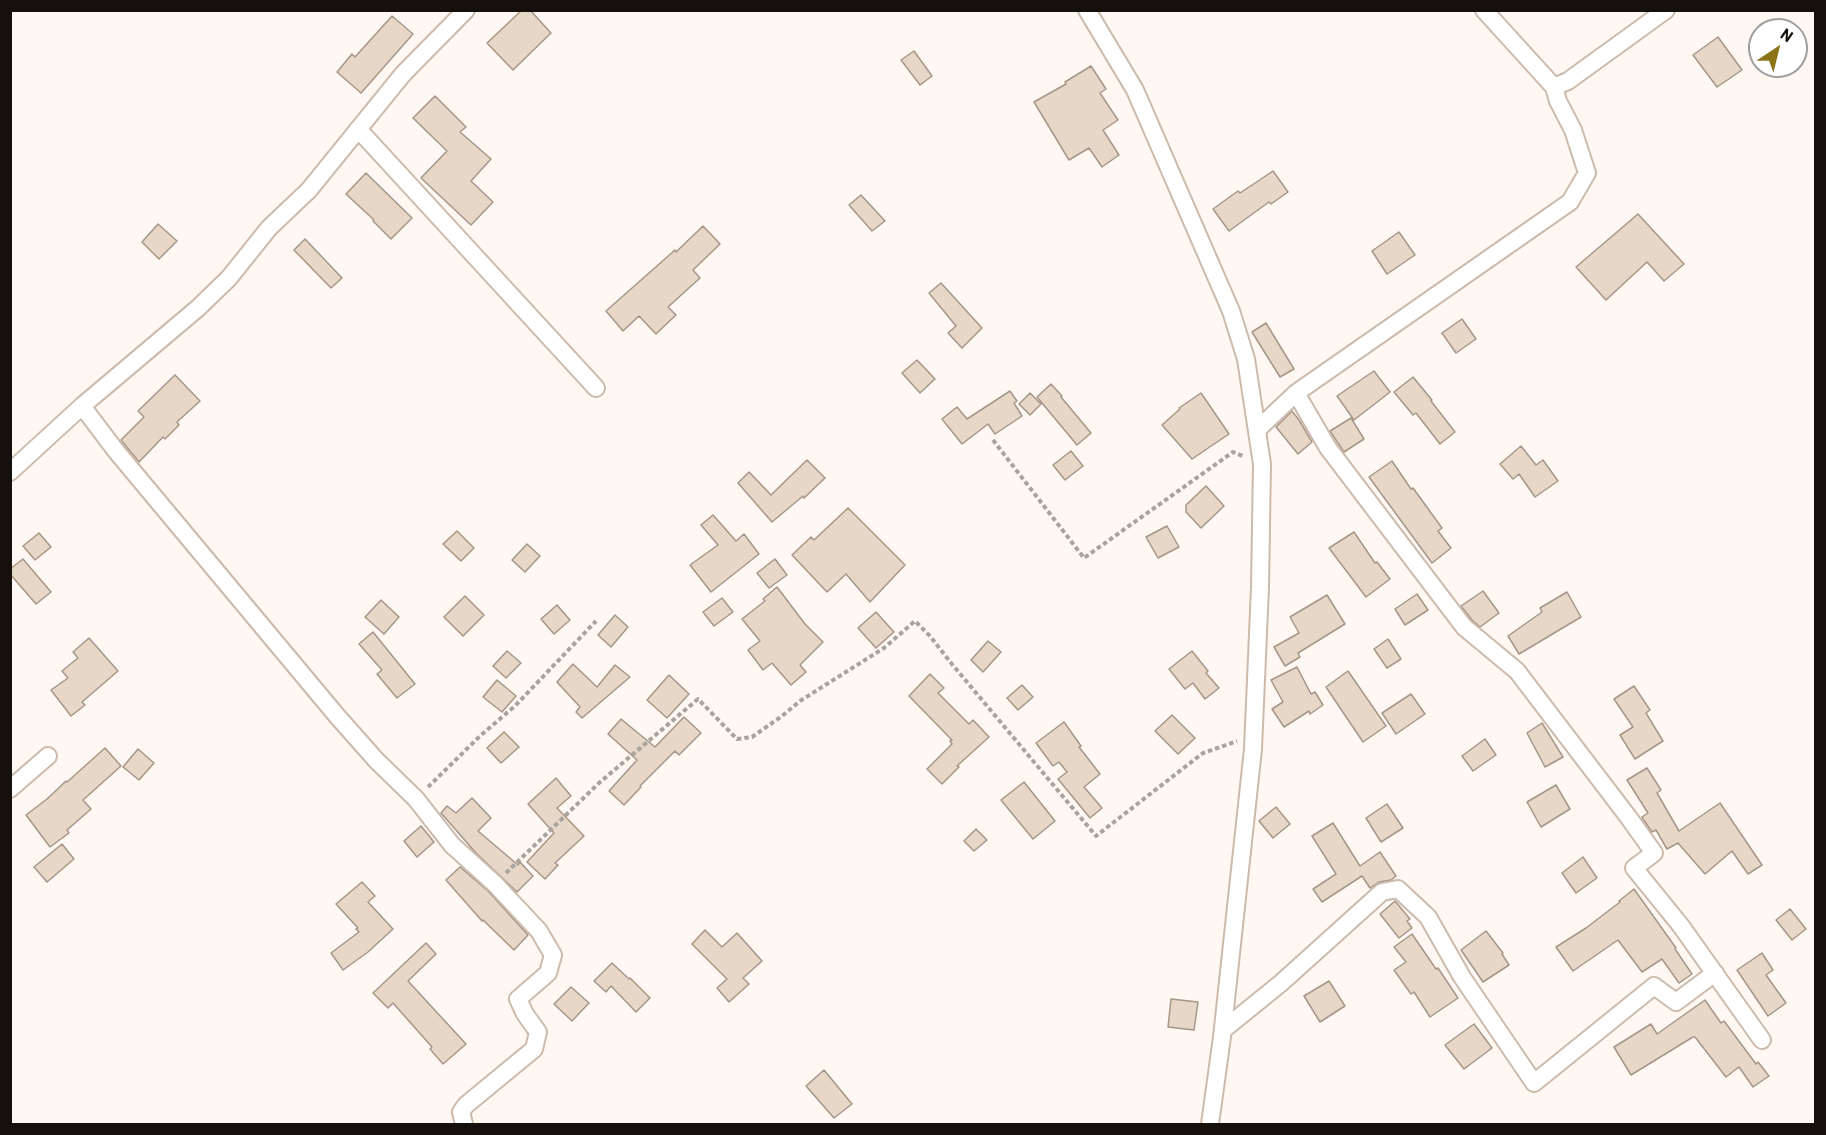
<!DOCTYPE html>
<style>
body{margin:0}
#map{position:relative;width:1826px;height:1135px;overflow:hidden;background:#fff8f2;font-family:Barlow,sans-serif}
canvas{display:block}
.frame{position:absolute;inset:0;border:12px solid #15100b;pointer-events:none}
.north{position:absolute;left:1748px;top:18px;width:60px;height:60px;box-sizing:border-box;background:#fff;border:2px solid #a19f9d;border-radius:50%;rotate:35deg;font-size:16px;font-weight:700;line-height:24px;text-align:center;color:#15100b}
.north::after{content:'';display:block;margin:auto;width:21px;height:27px;background:#8b7418;clip-path:polygon(50% 0,100% 100%,50% 72%,0 100%)}
</style>
<div id="map">
<canvas width="1826" height="1135"></canvas>
<div class="frame"></div>
<div class="north">N</div>
</div>
<script>
const ctx = document.querySelector('canvas').getContext('2d');
ctx.lineJoin = 'round';
function fillPath(path, color) { ctx.fillStyle = color; ctx.fill(path, 'evenodd'); }
function trace(path, color, width, dash) { ctx.strokeStyle = color; ctx.lineWidth = width; ctx.lineCap = dash ? 'butt' : 'round'; ctx.setLineDash(dash || []); ctx.stroke(path); }
const building = new Path2D(`
 M 522,10 L 530,10 L 551,33 L 513,70 L 487,43 Z
 M 392,16 L 413,34 L 361,93 L 337,72 L 352,54 L 355,57 Z
 M 1718,37 L 1742,70 L 1717,87 L 1693,55 Z
 M 914,51 L 932,76 L 920,85 L 901,60 Z
 M 1091,66 L 1106,89 L 1100,93 L 1118,120 L 1103,130 L 1119,155 L 1102,167 L 1089,148 L 1069,160 L 1034,102 L 1066,84 L 1065,82 Z
 M 435,96 L 466,127 L 460,132 L 491,159 L 471,181 L 493,202 L 471,225 L 421,178 L 447,151 L 413,118 Z
 M 1273,171 L 1288,192 L 1271,204 L 1269,202 L 1229,231 L 1213,209 L 1238,191 L 1240,193 Z
 M 366,173 L 412,218 L 391,239 L 373,221 L 374,220 L 346,194 Z
 M 861,195 L 885,221 L 872,231 L 849,205 Z
 M 1638,214 L 1684,264 L 1664,281 L 1647,262 L 1606,300 L 1576,267 Z
 M 158,224 L 177,241 L 159,259 L 142,242 Z
 M 703,226 L 720,244 L 693,270 L 700,278 L 668,307 L 676,315 L 656,334 L 639,316 L 623,331 L 606,311 L 675,250 L 676,252 Z
 M 1399,232 L 1415,255 L 1387,274 L 1372,251 Z
 M 305,239 L 342,278 L 331,288 L 294,250 Z
 M 941,283 L 982,328 L 962,348 L 948,333 L 956,326 L 929,293 Z
 M 1462,319 L 1476,339 L 1456,353 L 1442,333 Z
 M 1266,323 L 1294,369 L 1280,377 L 1252,332 Z
 M 917,360 L 935,379 L 920,393 L 902,373 Z
 M 1374,371 L 1390,392 L 1354,420 L 1337,396 Z
 M 175,375 L 200,401 L 177,422 L 179,425 L 165,439 L 163,437 L 139,462 L 121,440 L 144,417 L 138,411 Z
 M 1413,377 L 1432,400 L 1431,401 L 1455,432 L 1440,444 L 1416,413 L 1413,415 L 1394,392 Z
 M 1051,384 L 1062,396 L 1061,397 L 1091,433 L 1077,445 L 1037,397 Z
 M 1010,391 L 1017,401 L 1014,403 L 1022,416 L 995,434 L 988,424 L 962,444 L 942,419 L 957,407 L 967,419 Z
 M 1030,393 L 1041,404 L 1030,415 L 1019,404 Z
 M 1201,393 L 1229,434 L 1192,459 L 1162,425 L 1180,409 L 1179,408 Z
 M 1292,411 L 1299,420 L 1312,442 L 1298,454 L 1276,427 Z
 M 1351,418 L 1364,439 L 1344,452 L 1330,431 Z
 M 1521,446 L 1536,465 L 1543,460 L 1558,481 L 1535,497 L 1519,474 L 1513,479 L 1500,464 Z
 M 1071,451 L 1083,466 L 1065,480 L 1053,465 Z
 M 807,460 L 825,478 L 804,498 L 803,496 L 772,522 L 738,483 L 749,472 L 771,495 Z
 M 1392,461 L 1411,489 L 1413,488 L 1442,528 L 1438,531 L 1451,548 L 1432,563 L 1369,477 Z
 M 1206,486 L 1224,506 L 1201,528 L 1186,512 L 1186,505 Z
 M 848,508 L 905,565 L 870,602 L 846,574 L 827,592 L 792,555 L 811,537 L 814,540 Z
 M 713,515 L 736,541 L 744,534 L 759,554 L 711,592 L 690,565 L 718,545 L 701,525 Z
 M 1167,526 L 1179,547 L 1158,558 L 1146,537 Z
 M 457,531 L 474,548 L 461,561 L 443,544 Z
 M 1354,532 L 1375,563 L 1377,562 L 1390,579 L 1366,597 L 1329,548 Z
 M 39,533 L 51,547 L 35,560 L 23,546 Z
 M 527,544 L 540,556 L 525,572 L 512,560 Z
 M 23,559 L 51,592 L 36,604 L 10,574 L 10,569 Z
 M 775,559 L 787,575 L 769,588 L 757,573 Z
 M 777,587 L 805,624 L 823,642 L 800,665 L 806,672 L 791,685 L 772,663 L 763,670 L 748,650 L 760,641 L 742,619 L 765,601 L 763,599 Z
 M 1483,591 L 1499,613 L 1480,627 L 1472,620 L 1461,606 Z
 M 1567,592 L 1581,617 L 1519,654 L 1508,636 L 1542,612 L 1540,608 Z
 M 1417,594 L 1428,610 L 1405,625 L 1395,609 Z
 M 1327,595 L 1345,624 L 1298,653 L 1300,657 L 1285,666 L 1274,647 L 1299,633 L 1290,617 Z
 M 465,596 L 484,615 L 463,636 L 444,617 Z
 M 722,598 L 733,612 L 714,626 L 703,612 Z
 M 381,600 L 399,617 L 384,634 L 365,617 Z
 M 557,605 L 570,620 L 554,634 L 541,619 Z
 M 876,612 L 894,632 L 876,648 L 858,628 Z
 M 615,615 L 628,627 L 611,647 L 598,635 Z
 M 373,632 L 415,684 L 397,698 L 377,674 L 382,670 L 359,644 Z
 M 89,638 L 118,671 L 82,702 L 85,705 L 71,716 L 51,690 L 68,678 L 62,671 L 78,658 L 73,652 Z
 M 1388,639 L 1401,659 L 1387,668 L 1374,649 Z
 M 988,641 L 1001,652 L 983,672 L 971,660 Z
 M 507,651 L 521,663 L 506,678 L 493,666 Z
 M 1192,651 L 1208,671 L 1206,673 L 1219,688 L 1205,699 L 1193,683 L 1185,689 L 1169,669 Z
 M 573,664 L 597,687 L 615,665 L 630,677 L 582,718 L 576,712 L 580,707 L 557,682 Z
 M 1297,667 L 1311,694 L 1315,692 L 1323,705 L 1310,714 L 1309,711 L 1284,727 L 1272,709 L 1283,702 L 1271,680 Z
 M 1348,671 L 1386,726 L 1363,742 L 1326,687 Z
 M 930,674 L 944,688 L 938,693 L 969,724 L 973,720 L 989,737 L 957,766 L 959,767 L 942,784 L 927,769 L 952,744 L 950,741 L 952,740 L 909,696 Z
 M 669,675 L 689,694 L 667,718 L 647,700 Z
 M 497,680 L 516,696 L 502,712 L 483,697 Z
 M 1022,685 L 1033,697 L 1018,710 L 1007,698 Z
 M 1634,686 L 1650,710 L 1646,713 L 1663,741 L 1635,759 L 1620,735 L 1633,727 L 1614,699 Z
 M 1411,694 L 1425,714 L 1396,734 L 1382,713 Z
 M 1172,715 L 1195,738 L 1178,754 L 1155,731 Z
 M 684,717 L 701,733 L 679,755 L 675,751 L 640,786 L 641,787 L 624,805 L 609,791 L 637,760 L 608,734 L 621,719 L 655,747 Z
 M 1064,722 L 1081,746 L 1079,747 L 1100,774 L 1084,787 L 1102,808 L 1090,818 L 1058,779 L 1067,772 L 1059,762 L 1053,766 L 1036,743 Z
 M 1542,723 L 1563,757 L 1545,767 L 1527,733 Z
 M 504,732 L 519,747 L 501,763 L 487,748 Z
 M 1485,739 L 1496,755 L 1473,771 L 1462,756 Z
 M 105,748 L 121,766 L 83,800 L 91,809 L 67,830 L 69,833 L 50,847 L 26,815 L 47,799 L 66,781 L 67,782 Z
 M 138,749 L 154,763 L 139,780 L 123,767 Z
 M 1647,768 L 1661,790 L 1657,793 L 1679,831 L 1720,803 L 1762,865 L 1748,874 L 1732,851 L 1705,874 L 1678,843 L 1667,849 L 1656,830 L 1652,832 L 1643,819 L 1642,817 L 1648,813 L 1627,780 Z
 M 556,778 L 571,796 L 557,808 L 584,836 L 555,863 L 558,865 L 545,879 L 527,862 L 554,833 L 528,804 Z
 M 1024,782 L 1055,821 L 1033,839 L 1001,800 Z
 M 1556,785 L 1570,809 L 1541,827 L 1527,802 Z
 M 472,798 L 491,818 L 478,831 L 518,865 L 520,862 L 533,876 L 517,892 L 476,853 L 441,813 L 447,806 L 456,813 Z
 M 1387,804 L 1403,828 L 1381,842 L 1366,818 Z
 M 1276,807 L 1290,824 L 1273,838 L 1259,821 Z
 M 1333,823 L 1360,866 L 1380,852 L 1396,876 L 1391,880 L 1379,882 L 1370,888 L 1362,876 L 1322,902 L 1313,889 L 1336,874 L 1312,836 Z
 M 421,826 L 434,842 L 417,857 L 404,841 Z
 M 976,829 L 987,840 L 974,851 L 964,841 Z
 M 62,844 L 74,859 L 47,882 L 34,867 Z
 M 1583,857 L 1597,878 L 1576,893 L 1562,873 Z
 M 460,867 L 488,891 L 528,935 L 514,950 L 483,920 L 482,921 L 446,880 Z
 M 362,882 L 375,896 L 368,902 L 393,929 L 368,952 L 343,970 L 331,953 L 359,932 L 356,929 L 358,928 L 336,904 Z
 M 1634,889 L 1676,948 L 1675,949 L 1692,974 L 1679,983 L 1662,959 L 1642,972 L 1618,940 L 1573,971 L 1556,947 L 1586,928 L 1620,902 L 1619,901 Z
 M 1395,901 L 1410,919 L 1407,921 L 1412,928 L 1399,938 L 1380,914 Z
 M 1790,909 L 1806,929 L 1792,940 L 1776,920 Z
 M 705,930 L 722,947 L 737,933 L 762,961 L 743,978 L 749,984 L 729,1002 L 717,988 L 727,979 L 692,944 Z
 M 1486,931 L 1503,953 L 1502,954 L 1509,965 L 1483,982 L 1461,950 Z
 M 1412,934 L 1436,969 L 1438,968 L 1458,998 L 1430,1017 L 1414,992 L 1411,994 L 1394,970 L 1406,962 L 1394,947 Z
 M 426,943 L 436,954 L 408,981 L 466,1044 L 443,1064 L 430,1049 L 432,1047 L 393,1003 L 388,1008 L 373,993 Z
 M 1762,953 L 1773,970 L 1766,975 L 1786,1003 L 1768,1016 L 1737,970 Z
 M 612,963 L 629,979 L 630,978 L 650,998 L 636,1012 L 611,986 L 606,992 L 594,981 Z
 M 1329,981 L 1345,1006 L 1320,1022 L 1304,996 Z
 M 571,987 L 589,1003 L 572,1021 L 554,1004 Z
 M 1171,999 L 1198,1002 L 1194,1030 L 1168,1027 Z
 M 1705,1000 L 1721,1023 L 1724,1021 L 1756,1064 L 1758,1062 L 1769,1076 L 1753,1087 L 1739,1067 L 1726,1077 L 1695,1037 L 1693,1037 L 1631,1075 L 1614,1047 L 1651,1024 L 1657,1034 Z
 M 1474,1024 L 1492,1048 L 1464,1069 L 1445,1045 Z
 M 824,1070 L 852,1104 L 834,1118 L 806,1086 Z`);
fillPath(building, '#e7d7c8');
trace(building, '#a69688', 1.5);
const minor = new Path2D(`
 M 1087,10 L 1135,90 L 1231,311 L 1246,359 L 1262,464 L 1260,587 L 1253,749 L 1222,1037 L 1210,1124
 M 1484,10 L 1554,87
 M 358,129 L 596,388
 M 1296,393 L 1328,448 L 1464,627 L 1517,671 L 1629,818 L 1654,853 L 1634,868 L 1681,926 L 1762,1040
 M 82,406 L 116,451 L 337,716 L 376,760 L 416,799 L 452,845 L 495,884 L 539,931 L 553,955 L 548,973 L 518,999 L 525,1014 L 538,1032 L 534,1049 L 466,1105 L 461,1112 L 464,1124
 M 1257,430 L 1296,393 L 1570,202 L 1587,173 L 1573,130 L 1558,101 L 1554,87 L 1568,81 L 1666,10
 M 10,472 L 82,406 L 198,308 L 229,278 L 269,228 L 309,190 L 403,74 L 466,10
 M 10,789 L 48,756
 M 1223,1030 L 1281,983 L 1382,892 L 1398,889 L 1428,917 L 1462,977 L 1534,1083 L 1654,986 L 1676,1002 L 1715,973`);
trace(minor, '#ccbbad', 20);
trace(new Path2D(`
 M 993,440 L 1084,558 L 1233,452 L 1245,457
 M 428,787 L 480,736 L 515,706 L 596,621
 M 506,873 L 599,783 L 698,699 L 737,739 L 752,737 L 782,716 L 800,701 L 884,648 L 915,621 L 930,636 L 951,663 L 1096,836 L 1203,753 L 1237,741`), '#a9a39d', 4, [4.5, 3]);
trace(minor, '#fff', 16);
</script>
